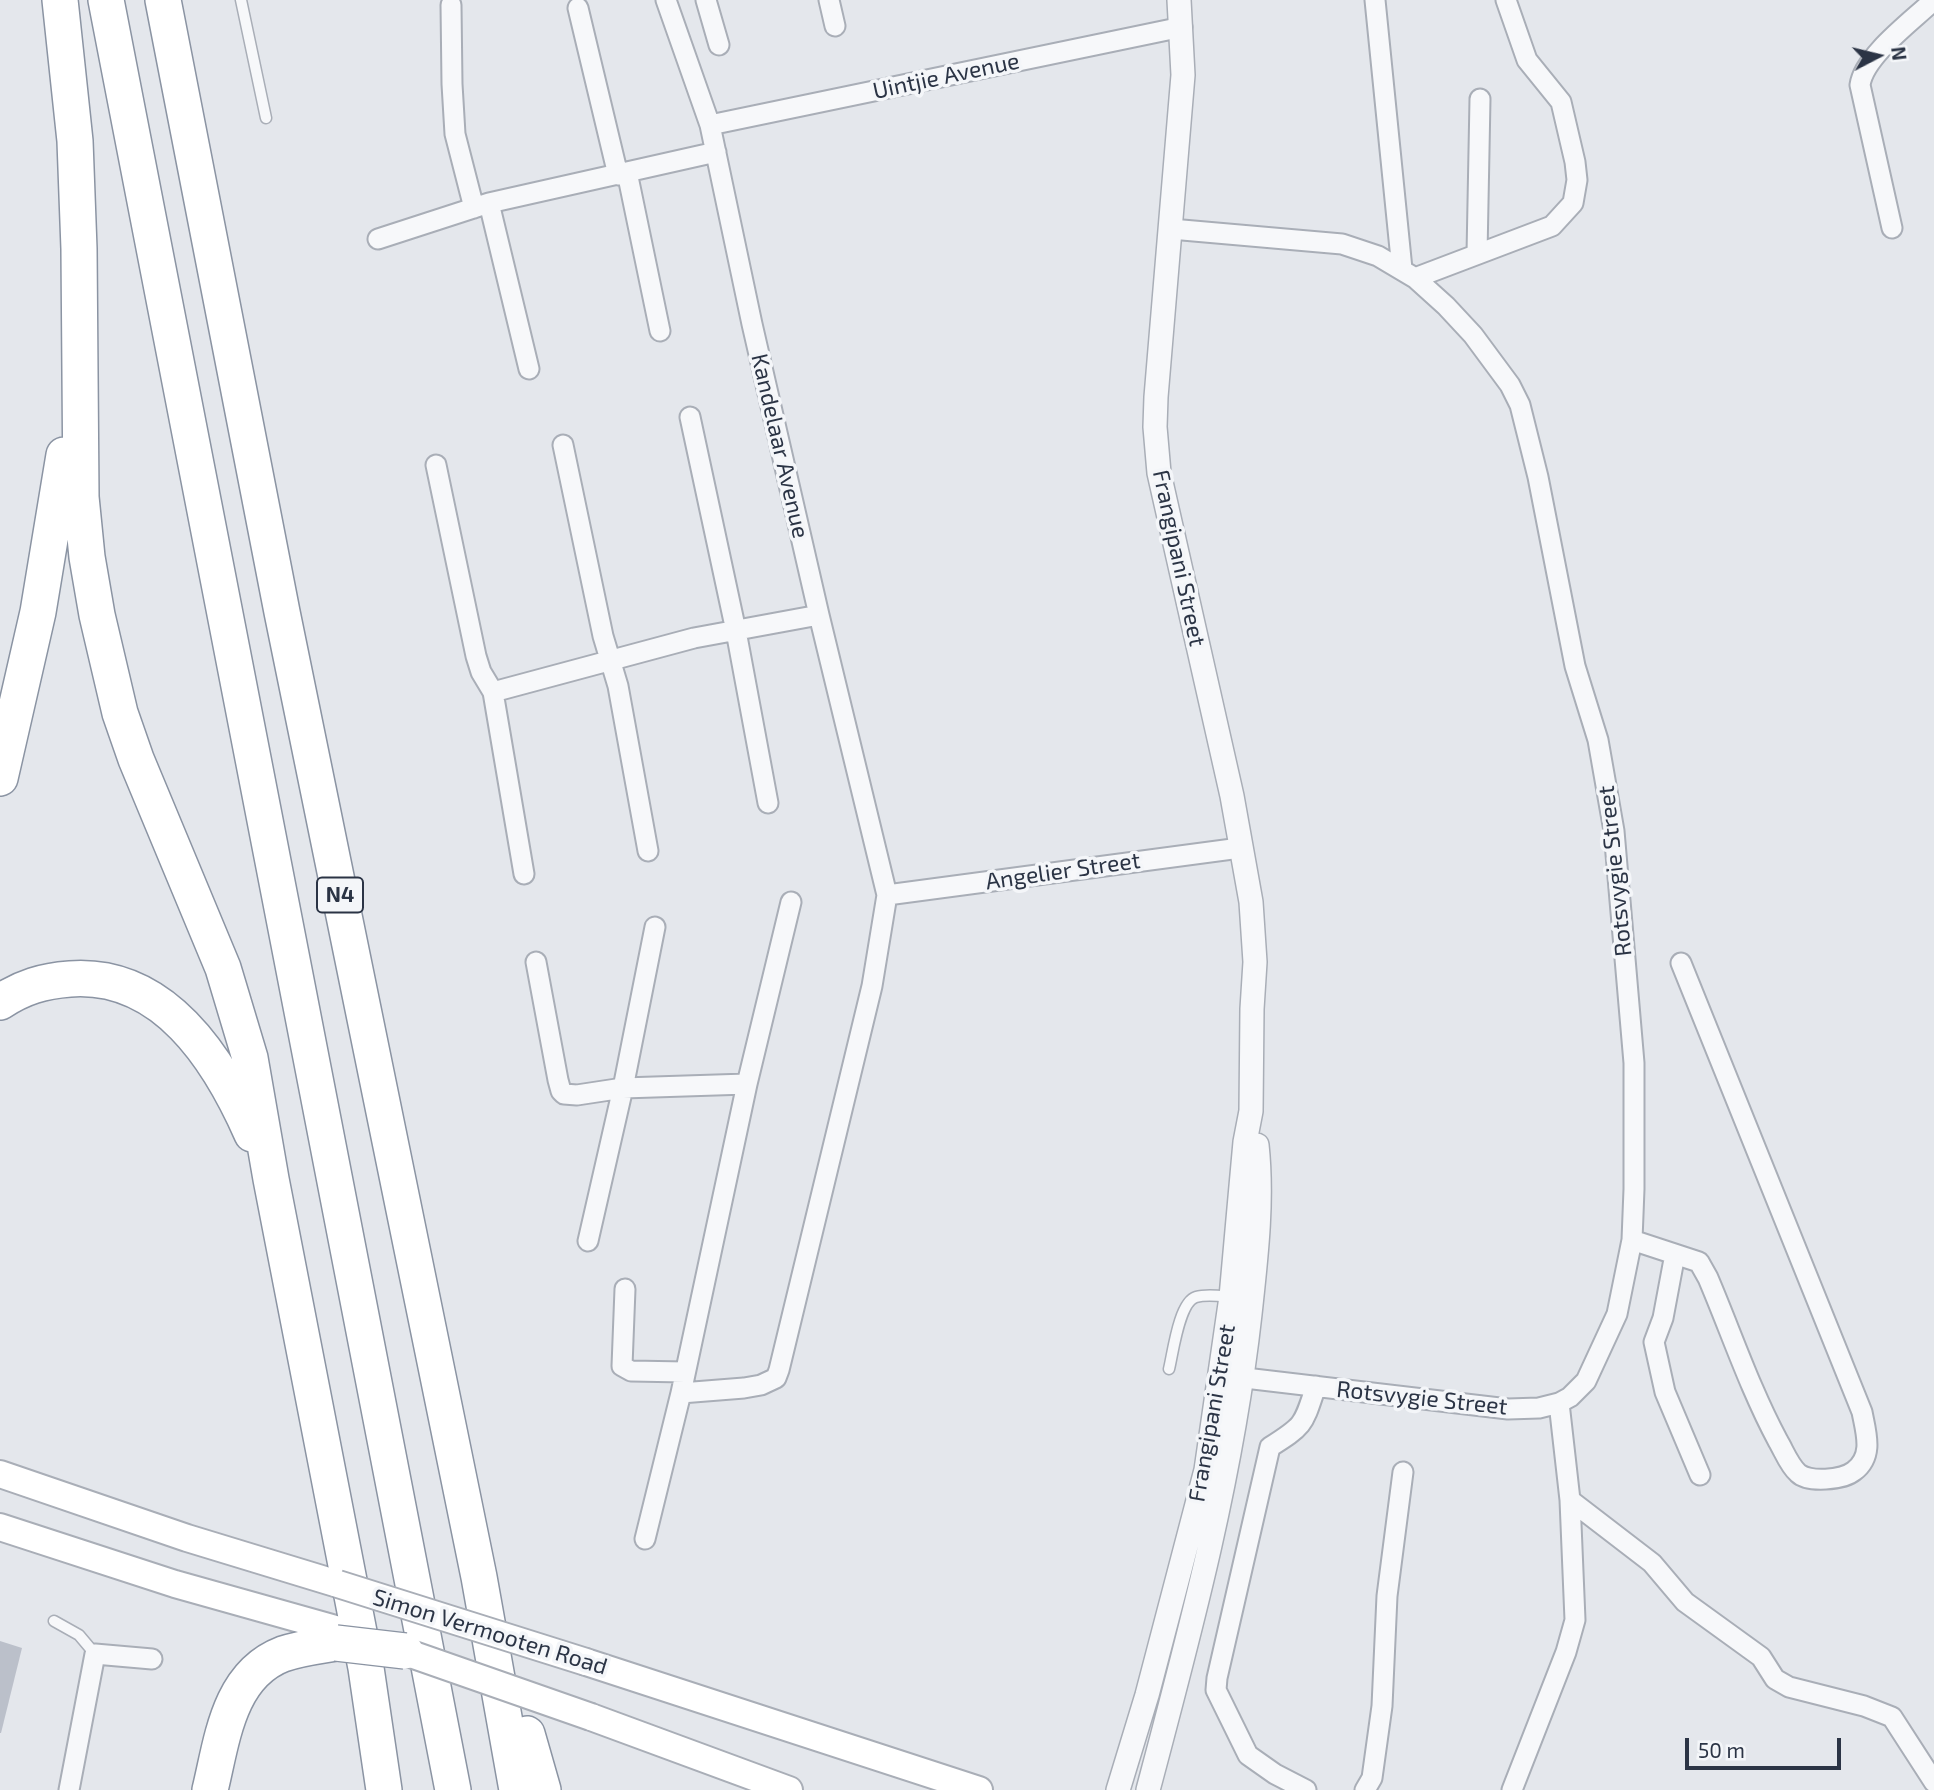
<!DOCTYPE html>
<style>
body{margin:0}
#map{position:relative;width:1934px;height:1790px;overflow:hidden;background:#e4e7ec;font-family:"Exo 2",sans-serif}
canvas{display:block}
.north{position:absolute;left:1843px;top:21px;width:70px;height:70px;-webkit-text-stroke:5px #f4f6f9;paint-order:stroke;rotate:83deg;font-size:19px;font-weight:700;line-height:28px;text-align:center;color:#2b3445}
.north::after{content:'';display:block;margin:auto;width:24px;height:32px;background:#2b3445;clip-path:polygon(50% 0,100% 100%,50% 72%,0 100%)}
.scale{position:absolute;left:1685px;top:1738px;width:156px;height:32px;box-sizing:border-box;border:4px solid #2b3445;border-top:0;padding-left:9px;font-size:21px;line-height:24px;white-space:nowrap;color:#2b3445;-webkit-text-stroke:5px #f4f6f9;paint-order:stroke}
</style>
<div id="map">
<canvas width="1934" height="1790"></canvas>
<div class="north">N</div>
<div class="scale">50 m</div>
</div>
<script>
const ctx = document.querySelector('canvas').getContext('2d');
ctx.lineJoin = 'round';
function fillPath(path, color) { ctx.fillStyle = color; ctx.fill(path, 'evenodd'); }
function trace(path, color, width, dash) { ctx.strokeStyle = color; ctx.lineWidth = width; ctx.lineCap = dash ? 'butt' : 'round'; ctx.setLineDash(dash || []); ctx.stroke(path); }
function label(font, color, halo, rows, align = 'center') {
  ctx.font = font + ' "Exo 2",sans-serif'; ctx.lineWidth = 7; ctx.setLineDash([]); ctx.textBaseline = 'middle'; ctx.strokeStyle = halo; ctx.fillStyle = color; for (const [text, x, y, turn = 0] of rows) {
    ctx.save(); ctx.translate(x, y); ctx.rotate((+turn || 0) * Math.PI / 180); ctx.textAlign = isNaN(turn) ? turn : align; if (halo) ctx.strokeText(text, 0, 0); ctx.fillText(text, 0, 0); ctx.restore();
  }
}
fillPath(new Path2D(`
 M 0,1641 L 22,1648 L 1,1733 L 0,1733 Z`), '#bbc0ca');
const service = new Path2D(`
 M 241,0 L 266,118
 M 1169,1369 C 1173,1353 1179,1302 1196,1297 C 1207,1294 1220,1296 1231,1297
 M 54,1621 L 79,1635 L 95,1654`);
const minor = new Path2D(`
 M 706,0 L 719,45
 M 829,0 L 835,26
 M 1375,0 L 1402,269
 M 451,5 L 452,84 L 455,134 L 474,208
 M 578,8 L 618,175
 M 710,125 L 1182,27
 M 627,172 L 660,331
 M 489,203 L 529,369
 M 1892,228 L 1860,85 C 1864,56 1912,21 1934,0
 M 1171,229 L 1342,244 L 1378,256 L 1415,278 L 1446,306 L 1473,335 L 1510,385 L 1520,405 L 1538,477 L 1575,666 L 1598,740 L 1614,831 L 1634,1063 L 1634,1189 L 1632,1240 L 1617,1314 L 1586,1381 L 1570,1397 L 1559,1403 L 1539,1408 L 1508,1409 L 1228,1376
 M 378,239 L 489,203 L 716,152
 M 1477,254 L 1480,99
 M 1415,278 L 1552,226 L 1573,203 L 1577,180 L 1575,162 L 1561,102 L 1527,60 L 1506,0
 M 690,417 L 736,631 L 768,803
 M 563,445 L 603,636 L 618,686 L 648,851
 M 436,465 L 476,656 L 481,672 L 493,692
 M 524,874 L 493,692 L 694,638 L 819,615
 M 887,895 L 1240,848
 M 536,962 L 558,1080 L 561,1091 L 564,1094 L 577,1095 L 623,1088 L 747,1084
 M 1632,1240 L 1699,1262 L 1708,1278 C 1731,1332 1750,1389 1778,1441 C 1784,1451 1789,1465 1798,1473 C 1808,1483 1843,1480 1854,1471 C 1874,1456 1866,1433 1862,1412 L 1681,963
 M 588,1241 L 623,1088 L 655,927
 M 1675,1254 L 1663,1318 L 1654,1342 L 1665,1392 L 1700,1475
 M 625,1289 L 622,1366 L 631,1371 L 685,1372
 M 681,1393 L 747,1084 L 791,902
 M 1570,1500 L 1652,1563 L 1685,1602 L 1761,1657 L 1775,1679 L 1789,1687 L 1864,1706 L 1892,1717 L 1934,1782
 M 645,1539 L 681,1393 L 744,1388 L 761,1385 L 776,1378 L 779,1370 L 872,986 L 887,895 L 819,615 L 752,324 L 710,125 L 666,0
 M 69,1790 L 95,1654 L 152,1659
 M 1306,1790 L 1275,1774 L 1248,1755 L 1216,1690 L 1217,1678 L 1270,1447 C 1305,1425 1303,1425 1316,1386
 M 1365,1790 L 1372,1778 L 1382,1706 L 1387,1596 L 1403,1472
 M 1512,1790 L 1566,1652 L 1575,1620 L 1570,1500 L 1559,1403`);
const tertiary = new Path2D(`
 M 1118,1790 L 1147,1695 L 1206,1470 L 1231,1297 L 1245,1142 L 1251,1111 L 1252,1009 L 1255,962 L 1251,902 L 1232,796 L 1159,473 L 1155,427 L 1156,397 L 1183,75 L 1179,0
 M 1148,1790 C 1190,1632 1232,1477 1250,1314 C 1256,1259 1263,1201 1257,1145`);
const secondary = new Path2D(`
 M 0,1474 L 187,1538 L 338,1584
 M 0,1527 L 175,1584 L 346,1632
 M 586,1662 L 979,1790
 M 591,1717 L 789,1790`);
const motorway = new Path2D(`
 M 60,0 L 75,141 L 79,249 L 81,497 L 87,557 L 97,615 L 120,713 L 136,759 L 223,968 L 250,1058 L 271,1179 L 366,1668 L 384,1790
 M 106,0 L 453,1790
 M 163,0 L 282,612 L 479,1577 L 517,1790
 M 0,778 L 38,612 L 64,455
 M 0,1002 C 23,987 43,981 70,979 C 164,972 219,1059 252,1134
 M 527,1734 L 543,1790
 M 210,1790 C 222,1741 228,1675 283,1654 C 300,1648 318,1646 336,1643`);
trace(service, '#a9aeb7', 13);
trace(minor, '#a9aeb7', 23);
trace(tertiary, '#a9aeb7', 26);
trace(secondary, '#a9aeb7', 30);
trace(motorway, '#8b94a3', 38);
trace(service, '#f7f8fa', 10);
trace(minor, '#f7f8fa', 19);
trace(tertiary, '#f7f8fa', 23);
trace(secondary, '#fff', 26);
trace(motorway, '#fff', 35);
const secondaryBridge = new Path2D(`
 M 338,1584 L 586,1662
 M 388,1646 L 591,1717`);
const motorwayBridge = new Path2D(`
 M 336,1643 L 405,1651`);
trace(secondaryBridge, '#a9aeb7', 30, []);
trace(motorwayBridge, '#8b94a3', 38, []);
trace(secondaryBridge, '#fff', 26);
trace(motorwayBridge, '#fff', 35);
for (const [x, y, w] of [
 [340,895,46]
]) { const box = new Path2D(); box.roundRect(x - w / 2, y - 17.5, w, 35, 5); ctx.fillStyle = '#f4f6f9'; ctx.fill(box); trace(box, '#2b3445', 2); }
label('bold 21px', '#2b3445', null, [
 ["N4",340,895]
]);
label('23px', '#2b3445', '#f4f6f9', [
 ["Uintjie Avenue",946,76,-12],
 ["Kandelaar Avenue",780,446,77],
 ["Frangipani Street",1179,558,78],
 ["Angelier Street",1063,871,-8],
 ["Rotsvygie Street",1615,871,-96],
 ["Rotsvygie Street",1422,1398,6],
 ["Frangipani Street",1212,1413,-80],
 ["Simon Vermooten Road",490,1632,17]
]);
</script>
